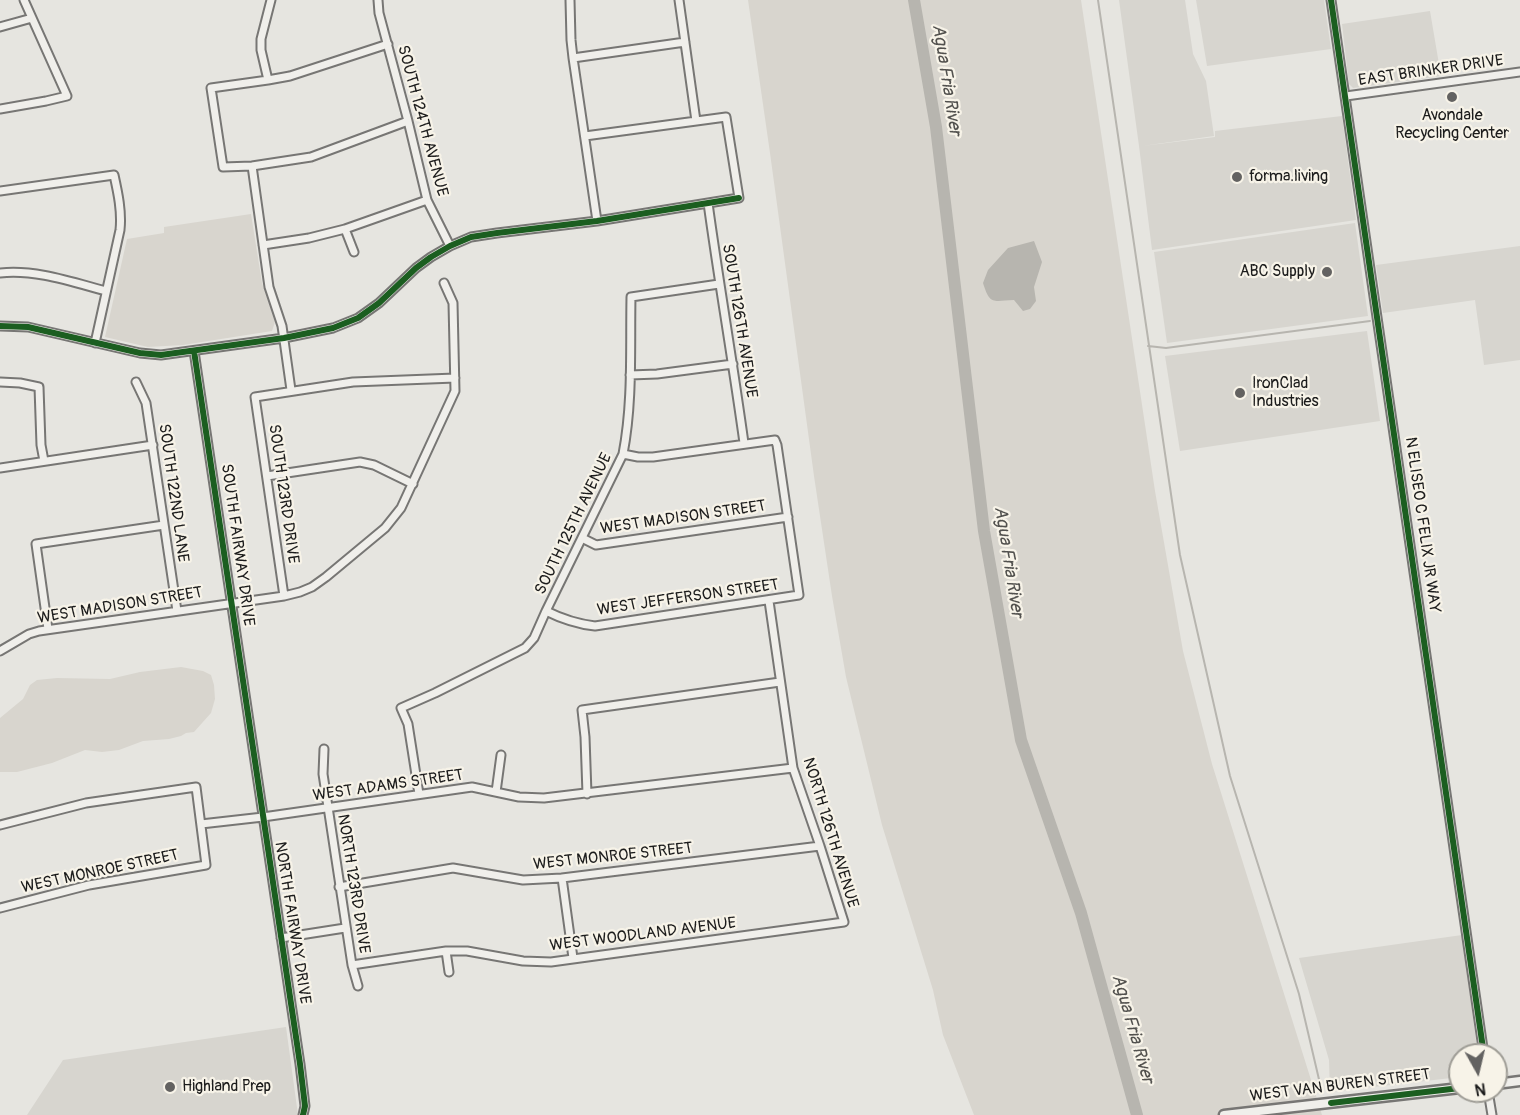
<!DOCTYPE html>
<style>
body{margin:0}
#map{position:relative;width:1520px;height:1115px;overflow:hidden;background:#e6e5e0;font-family:Pangolin,sans-serif}
canvas{display:block}
.north{position:absolute;left:1448px;top:1043px;width:60px;height:60px;box-sizing:border-box;background:#f7f3e8;border:2px solid #9f9d96;border-radius:50%;rotate:172deg;font-size:16px;font-weight:700;line-height:24px;text-align:center;color:#1c1c1c}
.north::after{content:'';display:block;margin:auto;width:21px;height:27px;background:#636261;clip-path:polygon(50% 0,100% 100%,50% 72%,0 100%)}
</style>
<div id="map">
<canvas width="1520" height="1115"></canvas>
<div class="north">N</div>
</div>
<script>
const ctx = document.querySelector('canvas').getContext('2d');
ctx.lineJoin = 'round';
function fillPath(path, color) { ctx.fillStyle = color; ctx.fill(path, 'evenodd'); }
function trace(path, color, width, dash) { ctx.strokeStyle = color; ctx.lineWidth = width; ctx.lineCap = dash ? 'butt' : 'round'; ctx.setLineDash(dash || []); ctx.stroke(path); }
function label(font, color, halo, rows, align = 'center') {
  ctx.font = font + ' Pangolin,sans-serif'; ctx.lineWidth = 4.5; ctx.setLineDash([]); ctx.textBaseline = 'middle'; ctx.strokeStyle = halo; ctx.fillStyle = color; for (const [text, x, y, turn = 0] of rows) {
    ctx.save(); ctx.translate(x, y); ctx.rotate((+turn || 0) * Math.PI / 180); ctx.textAlign = isNaN(turn) ? turn : align; if (halo) ctx.strokeText(text, 0, 0); ctx.fillText(text, 0, 0); ctx.restore();
  }
}
fillPath(new Path2D(`
 M 1119,0 L 1185,0 L 1193,54 L 1206,81 L 1214,136 L 1142,146 L 1215,137 L 1215,131 L 1342,116 L 1356,220 L 1152,250 L 1139,146 Z
 M 1196,0 L 1324,0 L 1331,49 L 1207,66 Z
 M 1430,11 L 1441,76 L 1353,88 L 1349,84 L 1342,24 Z
 M 1355,223 L 1368,316 L 1167,343 L 1154,252 Z
 M 1520,246 L 1520,360 L 1484,365 L 1475,300 L 1383,313 L 1376,265 Z
 M 1367,331 L 1380,421 L 1180,451 L 1165,356 Z
 M 1462,935 L 1478,1055 L 1460,1055 L 1460,1077 L 1330,1092 L 1329,1060 L 1299,958 Z
 M 286,1027 L 298,1115 L 27,1115 L 63,1060 Z`), '#d7d5cf');
fillPath(new Path2D(`
 M 748,0 L 1081,0 L 1155,491 L 1183,651 L 1212,764 L 1322,1115 L 974,1115 L 943,1035 L 933,990 L 882,825 L 846,677 L 832,596 L 814,476 L 770,153 Z
 M 251,214 L 262,283 L 275,322 L 272,331 L 183,345 L 148,347 L 105,337 L 127,239 L 164,233 L 164,227 Z
 M 181,667 L 203,671 L 211,675 L 214,685 L 215,699 L 211,713 L 194,732 L 186,733 L 181,736 L 169,739 L 143,741 L 119,750 L 102,752 L 85,750 L 52,763 L 17,772 L 0,772 L 0,718 L 23,699 L 30,685 L 37,680 L 57,678 L 110,679 L 140,672 Z`), '#d8d5ce');
fillPath(new Path2D(`
 M 1034,241 L 1042,262 L 1034,287 L 1036,301 L 1030,309 L 1023,311 L 1014,300 C 992,301 990,305 983,283 L 988,270 L 1008,248 Z`), '#b7b5af');
trace(new Path2D(`
 M 1098,0 L 1180,555 L 1230,776 L 1299,994 L 1321,1088
 M 1148,346 L 1166,348 L 1370,321`), '#b7b5af', 2);
trace(new Path2D(`
 M 914,0 L 936,127 L 984,531 L 1021,740 L 1081,913 L 1137,1115`), '#b7b5af', 12);
const minor = new Path2D(`
 M 378,0 L 379,13 L 408,121 L 427,200 L 450,246
 M 570,0 L 571,40 L 573,58 L 597,221
 M 679,0 L 696,121
 M 1331,0 L 1484,1055
 M 0,27 L 32,18
 M 388,44 L 290,76 L 268,80 L 211,88 L 223,167 L 252,166 L 311,157 L 408,121
 M 573,58 L 685,42
 M 268,80 L 261,50 L 261,39 L 271,0
 M 1346,96 L 1520,72
 M 0,109 L 46,101 L 67,96 L 24,0
 M 252,166 L 269,287 L 282,326 L 291,390
 M 0,191 L 114,175 C 118,193 122,212 120,230 L 95,343
 M 708,203 C 719,283 733,363 744,443
 M 345,229 L 354,252
 M 263,245 L 309,238 L 345,229 L 427,200
 M 0,273 C 35,269 72,282 106,291
 M 0,326 L 28,327 L 140,353 L 161,355 L 284,338 L 333,328 L 358,318 L 379,303 L 416,268 L 431,257 L 450,246 L 471,237 L 497,233 L 597,221 L 739,198 L 726,117 L 585,136
 M 194,351 L 300,1064 L 305,1106 L 303,1115
 M 630,375 L 657,374 L 733,364
 M 0,382 L 20,383 L 39,387 L 41,445 L 44,461
 M 136,382 L 146,403 L 177,611
 M 0,468 L 153,445
 M 267,476 L 360,462 L 374,465 L 413,484
 M 582,538 L 596,545 L 788,517
 M 284,596 L 255,397 L 353,382 L 455,378
 M 546,611 C 562,619 577,624 595,626 L 799,595 L 777,445 L 775,440 L 653,457 L 638,457 L 623,454
 M 48,629 L 36,544 L 164,525
 M 0,651 L 29,634 L 39,631 L 284,596 L 300,592 L 312,587 L 326,577 L 385,528 L 401,508 L 455,391 L 453,303 L 444,283
 M 324,749 L 323,774 L 352,965 L 358,986
 M 496,792 L 501,755
 M 419,794 L 408,724 L 401,708 L 435,693 L 525,648 L 534,638 L 546,611 L 623,454 C 633,402 630,349 631,297 L 719,284
 M 587,794 L 585,737 L 582,710 L 780,682
 M 201,824 L 263,817 L 472,787 L 519,797 L 544,798 L 793,768
 M 0,825 L 86,803 L 196,787 L 206,865 L 89,885 L 0,908
 M 562,878 L 573,958
 M 339,887 L 453,868 L 523,880 L 562,878 L 820,846
 M 281,938 L 345,928
 M 446,951 L 449,972
 M 352,965 L 446,951 L 467,951 L 523,961 L 551,962 L 844,922 L 820,846 L 793,768 L 769,601
 M 1488,1091 L 1492,1115`);
const major = new Path2D(`
 M 1496,1084 L 1520,1081
 M 1224,1115 L 1460,1088`);
trace(minor, '#777674', 11);
trace(major, '#777674', 13);
trace(minor, '#f0efeb', 7);
trace(major, '#f0efeb', 8);
trace(new Path2D(`
 M 1331,0 L 1484,1055
 M 0,326 L 28,327 L 140,353 L 161,355 L 284,338 L 333,328 L 358,318 L 379,303 L 416,268 L 431,257 L 450,246 L 471,237 L 497,233 L 597,221 L 739,198
 M 194,351 L 300,1064 L 305,1106 L 303,1115
 M 1331,1103 L 1460,1088`), '#1b5e20', 6);
for (const [x, y, r, color] of [
 [1452,97,6,"#636261"],
 [1237,177,6,"#636261"],
 [1327,272,6,"#636261"],
 [1240,393,6,"#636261"],
 [170,1087,6,"#636261"]
]) { const dot = new Path2D(); dot.arc(x, y, r, 0, 2 * Math.PI); ctx.fillStyle = color; ctx.fill(dot); trace(dot, '#f7f3e8', 2); }
label('16px', '#1c1c1c', '#f7f3e8', [
 ["EAST BRINKER DRIVE",1431,71,-8],
 ["SOUTH 124TH AVENUE",422,121,75],
 ["SOUTH 126TH AVENUE",739,321,81],
 ["SOUTH 122ND LANE",173,493,82],
 ["SOUTH 123RD DRIVE",283,494,82],
 ["WEST MADISON STREET",683,518,-8],
 ["SOUTH 125TH AVENUE",574,524,-64],
 ["N ELISEO C FELIX JR WAY",1422,525,82],
 ["SOUTH FAIRWAY DRIVE",237,545,82],
 ["WEST JEFFERSON STREET",688,598,-8],
 ["WEST MADISON STREET",120,606,-9],
 ["WEST ADAMS STREET",388,786,-8],
 ["NORTH 126TH AVENUE",830,833,73],
 ["WEST MONROE STREET",613,857,-6],
 ["WEST MONROE STREET",100,872,-12],
 ["NORTH 123RD DRIVE",353,884,81],
 ["NORTH FAIRWAY DRIVE",292,923,81],
 ["WEST WOODLAND AVENUE",643,935,-7],
 ["WEST VAN BUREN STREET",1340,1086,-7]
]);
label('16px', '#1c1c1c', '#f7f3e8', [
 ["Avondale",1452,116,"center"],
 ["Recycling Center",1452,134,"center"],
 ["forma.living",1249,177],
 ["ABC Supply",1315,272,"right"],
 ["IronClad",1252,384],
 ["Industries",1252,402],
 ["Highland Prep",182,1087]
], 'left');
label('italic 18px', '#52514e', '#f7f3e8', [
 ["Agua Fria River",946,80,81],
 ["Agua Fria River",1008,562,81],
 ["Agua Fria River",1132,1029,74]
]);
</script>
